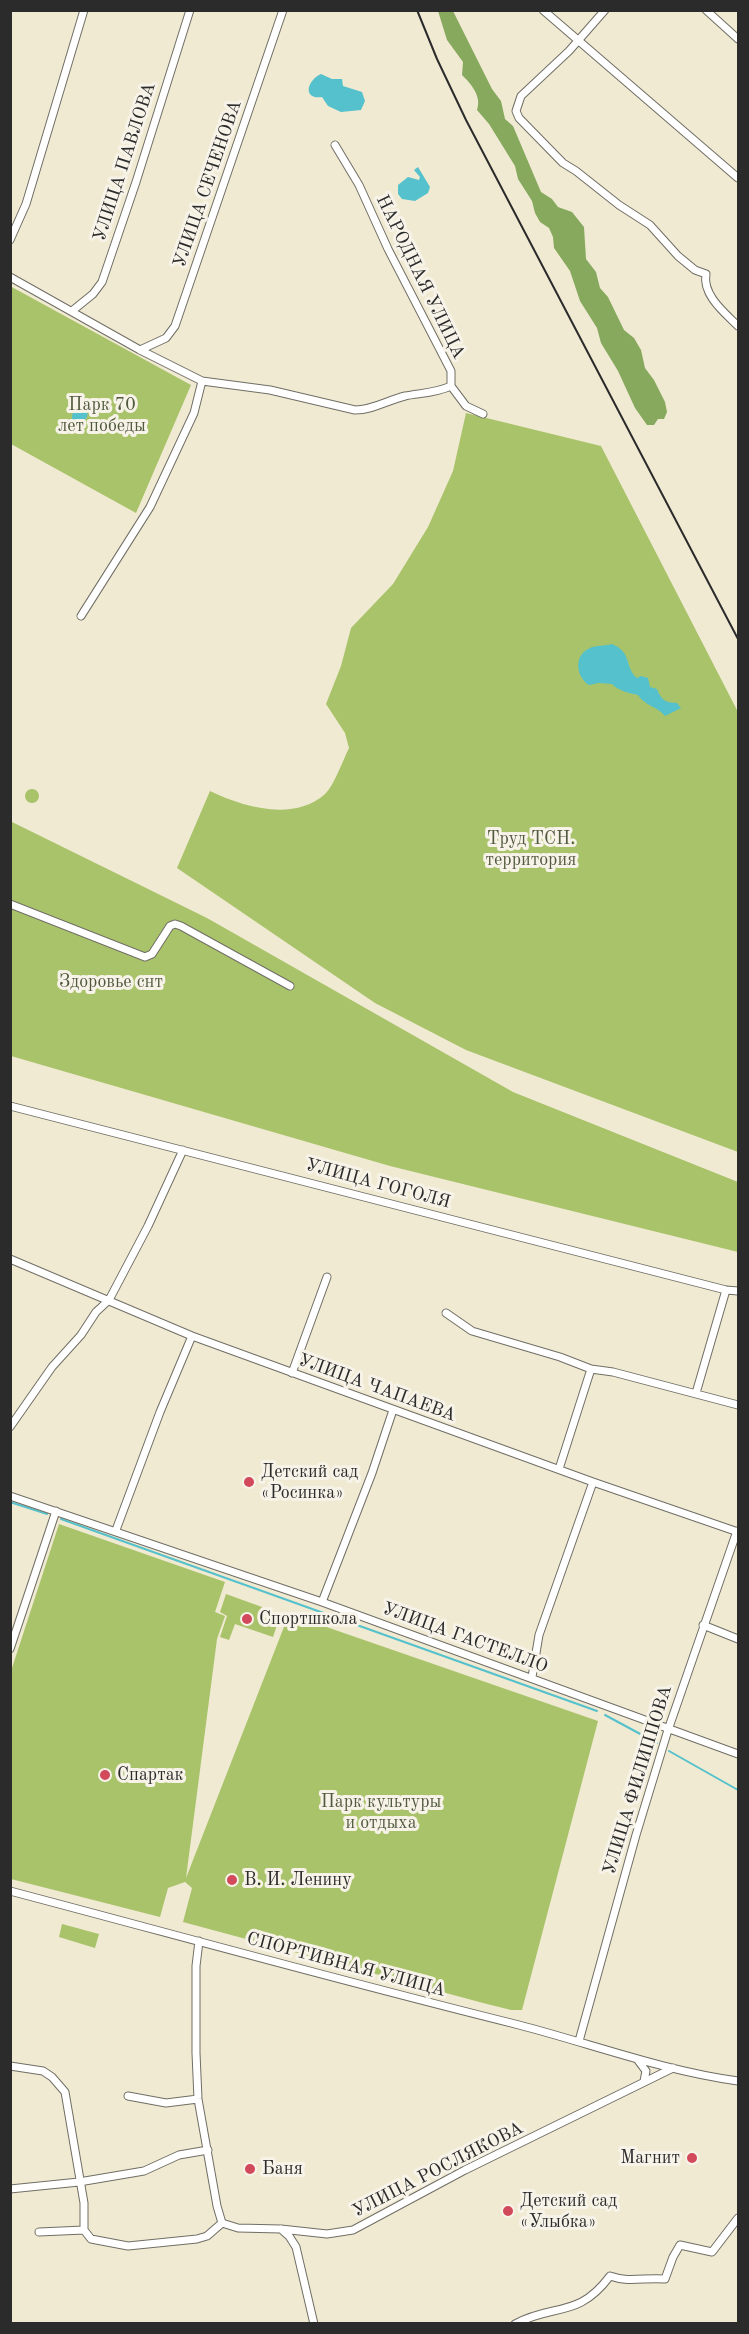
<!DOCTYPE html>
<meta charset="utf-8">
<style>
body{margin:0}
#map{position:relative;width:749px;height:2334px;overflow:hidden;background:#f0ead2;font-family:"Old Standard TT",serif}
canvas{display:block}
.frame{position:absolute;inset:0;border:12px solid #2b2b2b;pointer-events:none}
</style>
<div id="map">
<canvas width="749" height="2334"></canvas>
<div class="frame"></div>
</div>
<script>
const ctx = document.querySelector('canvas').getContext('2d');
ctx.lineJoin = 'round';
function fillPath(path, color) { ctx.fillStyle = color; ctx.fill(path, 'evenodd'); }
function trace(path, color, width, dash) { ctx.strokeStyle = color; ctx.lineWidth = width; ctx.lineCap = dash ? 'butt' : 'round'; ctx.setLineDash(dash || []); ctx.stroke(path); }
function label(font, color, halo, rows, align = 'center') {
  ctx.font = font + ' "Old Standard TT",serif'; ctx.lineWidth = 6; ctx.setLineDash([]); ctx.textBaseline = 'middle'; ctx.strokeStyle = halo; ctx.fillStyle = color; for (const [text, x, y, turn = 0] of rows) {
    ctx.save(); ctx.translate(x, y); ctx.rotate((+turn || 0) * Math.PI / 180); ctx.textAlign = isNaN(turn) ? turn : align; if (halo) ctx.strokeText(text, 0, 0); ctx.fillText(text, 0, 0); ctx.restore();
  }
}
fillPath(new Path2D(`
 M 10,286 L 191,385 L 136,513 L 11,444 Z
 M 466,413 L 601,446 L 738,712 L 738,1152 L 466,1050 L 375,1003 L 177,868 L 210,791 C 243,807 294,822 325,794 C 334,786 343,760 349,748 L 345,733 L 326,704 L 341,666 L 351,628 L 393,584 L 428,527 L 453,471 Z
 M25 796a7 7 0 1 1 14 0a7 7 0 1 1-14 0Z
 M 10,821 L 207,918 L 513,1092 L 738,1182 L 738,1252 L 390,1166 L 11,1056 Z
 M 59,1524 L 225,1582 L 215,1612 L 225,1616 L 217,1639 L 186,1878 L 289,1614 L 598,1721 L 522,2010 L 511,2010 L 483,2003 L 183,1922 L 192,1888 L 185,1882 L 168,1888 L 160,1917 L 11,1879 L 11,1671 Z
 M 226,1594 L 262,1607 L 259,1616 L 278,1622 L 273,1637 L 235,1624 L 229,1640 L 220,1637 L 227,1616 L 220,1612 Z
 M 62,1924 L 99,1934 L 95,1948 L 59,1937 Z`), '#a9c36a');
fillPath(new Path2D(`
 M 438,11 L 453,11 L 492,89 L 501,101 L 505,119 L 513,126 L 541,192 L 552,199 L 558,207 L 572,212 L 584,227 L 586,259 L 596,272 L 600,288 L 608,297 L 624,330 L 634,338 L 641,350 L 645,368 L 654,380 L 665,402 L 667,412 L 664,419 L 658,419 L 654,425 L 647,425 L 635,408 L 618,371 L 601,343 L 597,328 L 580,301 L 570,271 L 554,248 L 553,237 L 549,228 L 540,222 L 535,213 L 532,201 L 518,179 L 515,166 L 489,124 L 477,110 C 482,96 471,84 462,75 L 463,62 L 447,40 Z`), '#86a95e');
fillPath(new Path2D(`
 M 321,74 L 332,79 L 342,79 L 343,86 L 362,92 L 365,101 L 361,110 L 341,112 L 328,106 L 322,97 C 303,100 306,81 321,74 Z
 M 418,167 L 430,187 L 428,193 L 415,201 L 402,199 L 398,194 L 398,185 L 408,177 L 419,180 L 420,177 L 414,170 Z
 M 82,403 L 88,411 L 87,417 L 78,428 L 71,424 L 73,411 Z
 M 612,644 C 633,653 624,667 637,678 L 641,676 L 648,678 L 650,687 L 657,689 C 661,700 666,703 677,703 L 681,708 L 665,716 C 658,707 644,705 638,695 C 629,693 619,691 612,684 L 599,683 L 589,685 C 577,678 573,657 588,649 C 594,645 605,646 612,644 Z`), '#54c1cc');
trace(new Path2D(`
 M 10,1502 L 47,1514
 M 61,1519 L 597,1711
 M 605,1715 L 657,1743
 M 669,1751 L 738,1790`), '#54c1cc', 2);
const minor = new Path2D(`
 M 543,10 L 738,178
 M 605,10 L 569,51 L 521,96 L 516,111 L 519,118 L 563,163 L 576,171 L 619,205 L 650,225 L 678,256 L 695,270 L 706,274 C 702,295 725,313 738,326
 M 706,10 L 738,39
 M 335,145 L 359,185 L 388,249 L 451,371 L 451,386 L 466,406 L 483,414
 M 10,240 L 26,204 L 84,10
 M 10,277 L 140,350 L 202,381 L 270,390 L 355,410 C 373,410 388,400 405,396 C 421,393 436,393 451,386
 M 72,311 L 93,294 L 102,282 L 136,182 L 190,10
 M 140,350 L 166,338 L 175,326 L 283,10
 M 81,616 L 150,507 L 194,413 L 202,381
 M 10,904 L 145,957 L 152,954 L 170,926 L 175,924 L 181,926 L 290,986
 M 10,1106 L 726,1290 L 738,1291
 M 10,1259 L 192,1336 L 593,1482 L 738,1532
 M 446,1313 L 472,1331 L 560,1357 L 591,1369 L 613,1372 L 738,1405
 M 292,1373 L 327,1277
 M 696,1393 L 726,1290
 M 10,1427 L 52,1367 L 81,1335 L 96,1312 L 109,1300 L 148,1226 L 183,1150
 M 559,1469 L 591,1369
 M 10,1496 L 322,1602 L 738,1754
 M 116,1530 L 160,1412 L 192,1336
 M 322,1602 L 372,1473 L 393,1410
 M 703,1625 L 738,1639
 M 10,1649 L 56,1511
 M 532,1677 L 539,1635 L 593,1482
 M 10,1891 C 180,1936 349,1983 519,2025 C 592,2044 664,2071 738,2081
 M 199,1941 L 196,1966 L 196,2053 L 198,2099 L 217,2206 L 222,2223
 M 579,2041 L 636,1835 L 668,1730 L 737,1531
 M 637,2059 L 646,2071 L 644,2081
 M 10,2066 L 43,2071 L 52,2077 L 65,2092 L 84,2203 L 84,2230
 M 128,2096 L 166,2103 L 198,2099
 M 10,2189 L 79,2182 L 144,2171 L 179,2155 L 208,2150
 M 222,2223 L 238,2228 L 281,2229 L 327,2234 L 353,2230 L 465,2170 L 673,2068
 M 281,2229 L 289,2236 L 296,2247 L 314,2324
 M 84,2230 L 91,2239 L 128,2246 L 197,2239 L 207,2236 L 222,2223
 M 39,2232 L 84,2230
 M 515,2324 C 554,2303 578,2319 610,2276 C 629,2283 646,2277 665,2279 L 673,2257 L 680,2245 L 712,2252 L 738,2218`);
trace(minor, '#706e65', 9);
trace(minor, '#fff', 7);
trace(new Path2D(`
 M 417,10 L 437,59 L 466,120 L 738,639`), '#2b2b2b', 2);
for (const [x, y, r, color] of [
 [249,1482,6,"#d1495b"],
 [247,1619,6,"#d1495b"],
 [105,1775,6,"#d1495b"],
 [232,1880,6,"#d1495b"],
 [692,2158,6,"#d1495b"],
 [250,2169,6,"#d1495b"],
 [508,2211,6,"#d1495b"]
]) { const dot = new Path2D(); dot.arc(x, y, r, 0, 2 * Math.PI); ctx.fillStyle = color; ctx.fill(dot); trace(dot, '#f7f3e8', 2); }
label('18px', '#2b2b2b', '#f7f3e8', [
 ["УЛИЦА ПАВЛОВА",125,162,-72],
 ["УЛИЦА СЕЧЕНОВА",208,184,-71],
 ["НАРОДНАЯ УЛИЦА",420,277,64],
 ["УЛИЦА ГОГОЛЯ",378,1184,15],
 ["УЛИЦА ЧАПАЕВА",377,1388,20],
 ["УЛИЦА ГАСТЕЛЛО",465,1638,20],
 ["УЛИЦА ФИЛИППОВА",638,1780,-73],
 ["СПОРТИВНАЯ УЛИЦА",346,1965,15],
 ["УЛИЦА РОСЛЯКОВА",438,2170,-27]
]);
label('18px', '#51593e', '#f7f3e8', [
 ["Парк 70",102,405],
 ["лет победы",102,426],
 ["Труд ТСН.",531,839],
 ["территория",531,860],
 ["Здоровье снт",111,982],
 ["Парк культуры",381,1802],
 ["и отдыха",381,1823]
]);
label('18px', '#2b2b2b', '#f7f3e8', [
 ["Детский сад",261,1472],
 ["«Росинка»",261,1493],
 ["Спортшкола",259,1619],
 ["Спартак",117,1775],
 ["В. И. Ленину",244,1880],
 ["Магнит",680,2158,"right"],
 ["Баня",262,2169],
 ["Детский сад",520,2201],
 ["«Улыбка»",520,2222]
], 'left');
</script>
